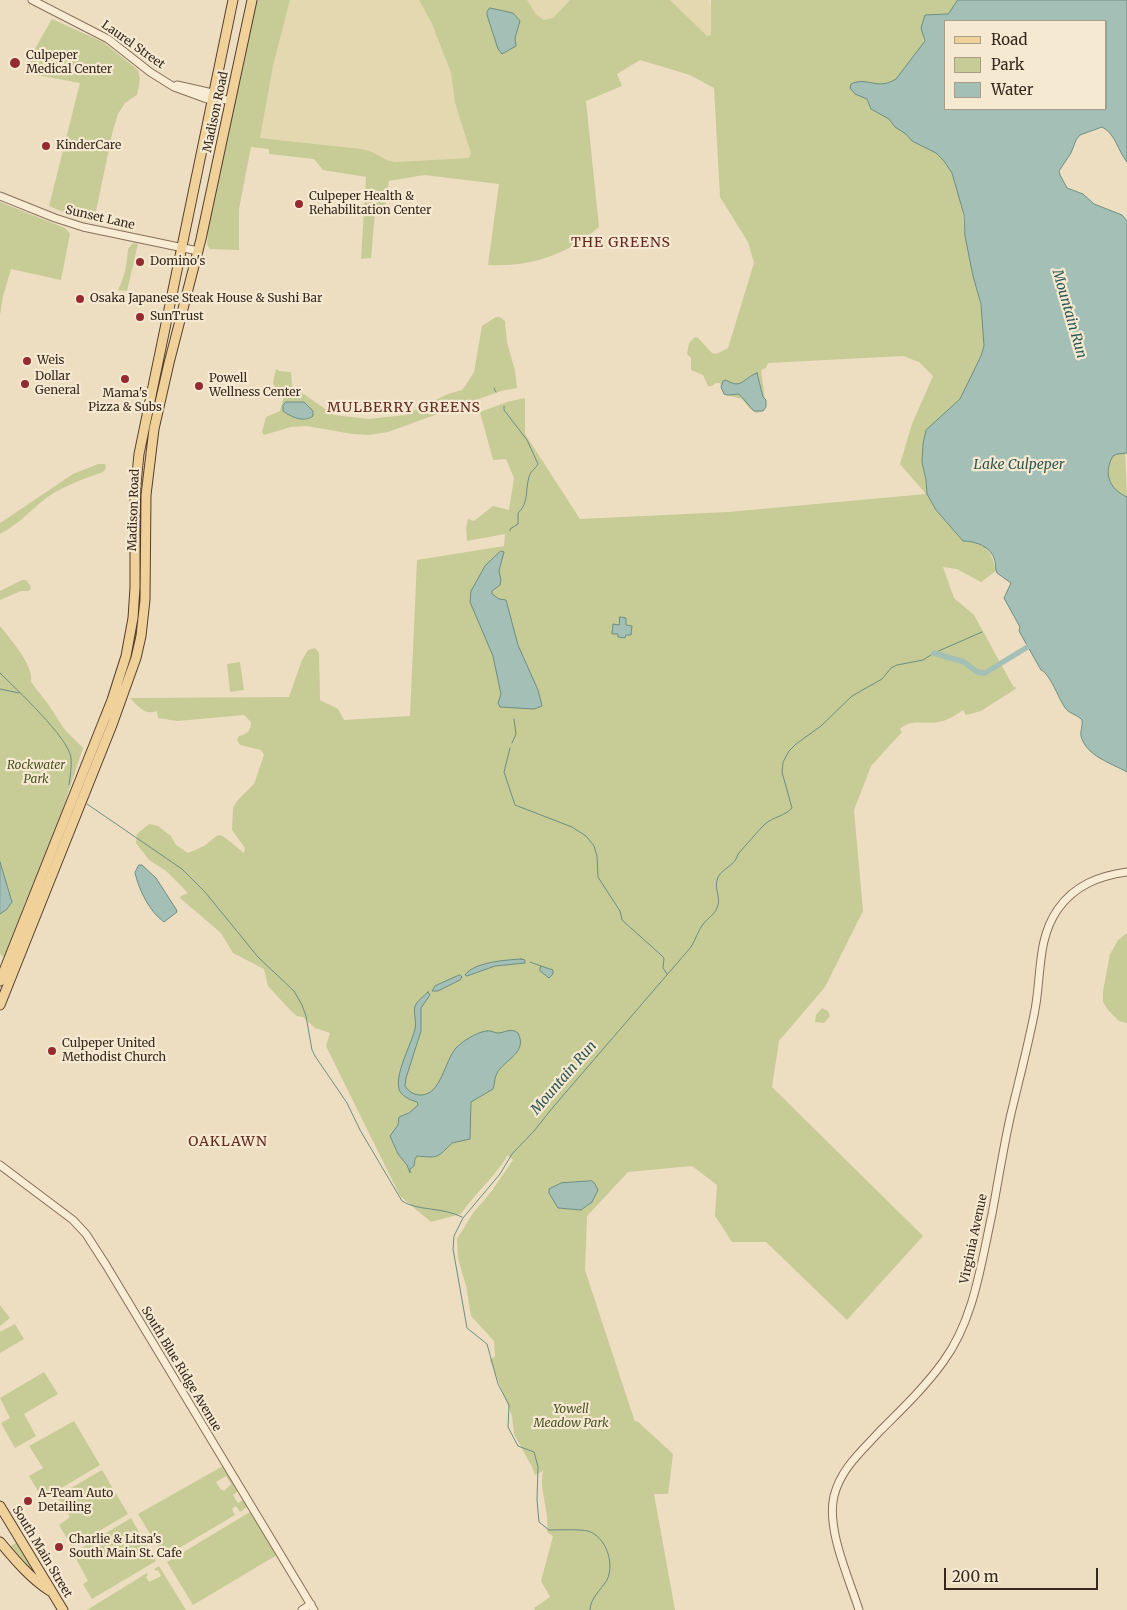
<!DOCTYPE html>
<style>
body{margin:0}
#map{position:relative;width:1127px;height:1610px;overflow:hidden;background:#eddec2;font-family:Merriweather,serif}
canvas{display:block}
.legend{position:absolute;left:944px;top:20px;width:162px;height:90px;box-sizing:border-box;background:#f5e9d1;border:1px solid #a99c89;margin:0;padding:6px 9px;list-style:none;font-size:15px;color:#37281d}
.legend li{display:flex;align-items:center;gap:10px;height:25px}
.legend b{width:25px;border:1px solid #a99c89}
.scale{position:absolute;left:944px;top:1568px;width:154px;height:22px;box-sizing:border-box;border:2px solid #37281d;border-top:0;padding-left:6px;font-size:15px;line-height:18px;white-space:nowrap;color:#37281d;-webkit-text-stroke:4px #f5e9d1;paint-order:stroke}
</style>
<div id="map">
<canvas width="1127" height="1610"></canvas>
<ul class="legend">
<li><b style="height:6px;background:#f0d19a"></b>Road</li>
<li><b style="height:14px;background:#c7cb96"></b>Park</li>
<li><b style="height:14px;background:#a4c0b6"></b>Water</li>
</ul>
<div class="scale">200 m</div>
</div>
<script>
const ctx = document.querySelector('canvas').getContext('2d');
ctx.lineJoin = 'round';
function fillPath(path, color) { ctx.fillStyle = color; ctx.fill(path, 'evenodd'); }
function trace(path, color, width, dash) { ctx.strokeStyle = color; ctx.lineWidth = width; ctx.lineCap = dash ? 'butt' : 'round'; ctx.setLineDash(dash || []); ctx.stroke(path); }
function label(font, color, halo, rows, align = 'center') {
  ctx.font = font + ' Merriweather,serif'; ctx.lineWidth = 4.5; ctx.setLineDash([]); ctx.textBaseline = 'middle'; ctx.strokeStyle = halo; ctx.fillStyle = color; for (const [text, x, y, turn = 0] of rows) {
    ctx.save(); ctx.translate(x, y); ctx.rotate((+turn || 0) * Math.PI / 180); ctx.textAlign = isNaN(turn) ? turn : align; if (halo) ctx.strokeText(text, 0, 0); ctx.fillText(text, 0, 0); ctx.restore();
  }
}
fillPath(new Path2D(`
 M 290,0 L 419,0 L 432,24 L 451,73 L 455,103 L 471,149 L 471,156 L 469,158 L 395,162 L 387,160 L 372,152 L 362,149 L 260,138 L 273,66 Z
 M 527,0 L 570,0 L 553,18 L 544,20 L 536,14 Z
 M 670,0 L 708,0 L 712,10 L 713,33 L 710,36 L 704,34 Z`), '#e3d8af');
fillPath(new Path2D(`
 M 256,0 L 290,0 L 273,66 L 260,138 L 362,149 L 372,152 L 387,160 L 395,162 L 469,158 L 471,153 L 455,103 L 451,73 L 432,24 L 419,0 L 527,0 L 536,14 L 544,20 L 553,18 L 570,0 L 670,0 L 707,36 L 711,35 L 711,0 L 963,0 L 948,14 L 923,30 L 924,48 L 892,85 L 851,86 L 914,137 L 952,159 L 961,197 L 964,229 L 989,344 L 971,389 L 922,462 L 926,480 L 927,494 L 936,510 L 963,541 C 984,540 993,552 996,571 L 981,582 L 957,569 L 943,567 L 954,598 L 974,615 L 1013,686 L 1017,688 L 981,711 L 966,715 L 963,710 C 956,715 947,721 938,722 C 925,725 911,718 900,729 L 902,732 L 871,766 L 854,810 L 863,911 L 825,987 L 779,1041 L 772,1087 L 923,1236 L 847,1320 L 766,1242 L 732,1242 L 715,1216 L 717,1185 L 692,1166 L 628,1172 L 587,1216 L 585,1270 L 635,1422 L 637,1421 L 673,1454 L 668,1494 L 654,1494 L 675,1610 L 535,1610 L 534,1608 L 550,1597 L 541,1581 L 553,1536 L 547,1532 C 550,1511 539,1492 543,1471 L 535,1475 L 532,1467 L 514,1434 L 512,1416 L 490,1360 L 495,1356 L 494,1341 L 471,1316 L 466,1286 L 458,1258 L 457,1239 L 473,1213 L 491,1192 L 513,1160 L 508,1155 C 495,1177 475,1193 461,1214 L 431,1222 L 400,1196 L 326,1046 L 330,1033 L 315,1028 L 303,1017 L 297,1016 L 291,1011 L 268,986 L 264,969 L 233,953 L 221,933 L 180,898 L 181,896 L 188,893 L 165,870 L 149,860 L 136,843 L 137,834 L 149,824 L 158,826 L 171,836 L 176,845 L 188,853 L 204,846 L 218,835 L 223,836 L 244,853 L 245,848 L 232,830 L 233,808 L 237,801 L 254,784 L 264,755 L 261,750 L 240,745 L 237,740 L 239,736 C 247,734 251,731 251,722 L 244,715 L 177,721 L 158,718 L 157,711 C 145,716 138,706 130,698 L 289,697 L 302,660 L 308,650 L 315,648 L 319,653 L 320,700 L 338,709 L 344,720 L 410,716 L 417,560 L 504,546 L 505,534 L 467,541 L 466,528 L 468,519 L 474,521 L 493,506 L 509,510 L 514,478 L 506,459 L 493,460 L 480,412 L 507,402 L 525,398 L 525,434 L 580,519 L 728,512 L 926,494 L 900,464 L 912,424 L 933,376 L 919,362 L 903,356 L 768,363 L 766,368 L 761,370 L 766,406 L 763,411 L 757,413 L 750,409 L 742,399 L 725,395 L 720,383 L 716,383 L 712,386 L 708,386 L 703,375 L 691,370 L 691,358 L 687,354 L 689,343 L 695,337 L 698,338 L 712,353 L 716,354 L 728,348 L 754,263 L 748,242 L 720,197 L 714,88 L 690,75 L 640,60 L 617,74 L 622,86 L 586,101 L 599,227 C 567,255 531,267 488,265 L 499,184 L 424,175 L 389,181 L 384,212 L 375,213 L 371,258 L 361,259 L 366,177 L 323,170 L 314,159 L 269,154 L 269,149 L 251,147 L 239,209 L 239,250 L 210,249 L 207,245 L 208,231 Z
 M 52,19 L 103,42 L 138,70 L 140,80 L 137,95 L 125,103 L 118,114 L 113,130 L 94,221 L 68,214 L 49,206 L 80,83 L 26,73 L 33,52 Z
 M 0,202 L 65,228 L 70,234 L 61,280 L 11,269 L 3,296 L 0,315 Z
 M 133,243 L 138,244 L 127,291 L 118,290 C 125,277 127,262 128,249 Z
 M 496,317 L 500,317 L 505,321 L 507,342 L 515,371 L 517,388 L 501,391 L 388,432 L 369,435 L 352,434 L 307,426 L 291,427 L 264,435 L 262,432 L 266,417 L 280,411 L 284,396 L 278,392 L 273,383 L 276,369 L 279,371 L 291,372 L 292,386 L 334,415 L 369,419 L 405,415 L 448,394 L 462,390 L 466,385 L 474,372 L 482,326 ZM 304,402 L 314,413 L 311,418 L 304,420 Z
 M 1125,450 L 1127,498 L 1118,494 L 1108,484 L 1107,470 L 1110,456 Z
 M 98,464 L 105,464 L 106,468 L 103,472 C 81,480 57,488 40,503 C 27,514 16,526 0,534 L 0,523 L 73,474 Z
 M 22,580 L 26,580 L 30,585 L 31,589 L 28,591 L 21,591 L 0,600 L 0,591 Z
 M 0,626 C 10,639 34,665 31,682 L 48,704 L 65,730 L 83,748 L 48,853 L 29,900 L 26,900 L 22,911 L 24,912 L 5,958 L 0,954 L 0,914 L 7,909 L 12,902 L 0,862 Z
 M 240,662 L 244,690 L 230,692 L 227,664 Z
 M 1127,933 L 1127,1023 L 1119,1021 L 1108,1010 L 1103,1002 L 1103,991 L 1110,954 L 1118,940 Z
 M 822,1008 L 828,1011 L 830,1016 L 824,1023 L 815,1022 L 816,1015 Z
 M 0,1305 L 10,1318 L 0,1326 Z
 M 15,1324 L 24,1339 L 0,1353 L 0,1332 Z
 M 44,1372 L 58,1394 L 24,1414 L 36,1436 L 15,1448 L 1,1423 L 10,1418 L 0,1398 Z
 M 74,1421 L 100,1465 L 43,1499 L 29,1476 L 43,1468 L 29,1446 Z
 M 223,1466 L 238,1491 L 233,1495 L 238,1503 L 243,1500 L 247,1507 L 240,1512 L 236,1506 L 232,1509 L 235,1515 L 164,1557 L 138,1514 ZM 226,1476 L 231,1484 L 224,1491 L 222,1489 L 221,1490 L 216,1482 Z
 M 102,1470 L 128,1514 L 72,1547 L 59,1525 L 70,1517 L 57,1496 Z
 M 250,1512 L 277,1555 L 193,1605 L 167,1562 Z
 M 131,1518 L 156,1561 L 92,1599 L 83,1584 L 88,1581 L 73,1553 Z
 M 17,1542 L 31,1567 L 28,1569 L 9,1547 Z
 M 159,1566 L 186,1610 L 87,1610 L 147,1573 L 148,1575 L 146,1577 L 149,1582 L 161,1576 L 158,1570 L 156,1571 L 154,1569 Z`), '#c7cb96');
const water = new Path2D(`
 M 958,0 L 1127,0 L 1127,162 C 1118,151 1115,133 1102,127 L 1080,135 L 1076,140 L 1071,153 L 1059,171 L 1060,175 L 1067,188 L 1083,194 L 1094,204 L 1122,215 L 1127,221 L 1127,453 L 1117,454 L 1113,456 C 1103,473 1109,489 1127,497 L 1127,772 C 1111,763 1086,756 1081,736 C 1080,731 1083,726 1082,720 C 1077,714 1068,714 1064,706 C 1058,697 1050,674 1041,670 L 1019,631 L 1020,627 L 1004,598 L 1011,583 L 997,573 C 995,569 996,566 995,561 C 992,547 976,541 963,541 L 936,510 L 927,494 L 926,480 L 922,462 L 923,444 L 926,430 L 960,399 L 981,356 L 984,346 L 981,304 L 973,276 L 965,236 L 964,215 L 952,173 L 944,161 L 936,153 L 912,141 L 906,134 L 895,127 L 889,119 L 871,109 L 867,99 L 855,94 L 850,88 L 851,84 C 867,76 877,91 896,79 L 925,41 L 921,28 L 925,15 L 948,14 ZM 946,21 L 1106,21 L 1106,109 L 946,109 Z
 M 490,8 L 513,13 L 520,21 L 515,38 L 516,46 L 502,54 L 498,49 L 487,15 L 487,12 Z
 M 757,373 L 763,397 L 766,400 L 766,407 L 763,411 L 754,411 L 739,394 L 728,395 L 724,394 L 721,387 L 723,381 L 726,380 C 742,390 743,378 757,373 Z
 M 286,402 L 304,402 L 313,411 L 313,416 C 304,423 291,417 283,411 L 283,406 Z
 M 501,551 L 504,552 L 499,571 L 501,580 L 500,585 L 492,591 L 492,594 L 499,599 L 506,600 L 518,645 L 538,690 L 542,706 L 534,709 L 500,707 L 498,703 L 501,694 L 493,656 L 470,602 L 471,591 L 485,566 Z
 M 620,617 L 626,618 L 626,625 L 632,626 L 631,635 L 626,635 L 625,638 L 618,637 L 618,634 L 612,634 L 613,624 L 619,625 Z
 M 0,862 L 12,902 L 7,909 L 0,914 Z
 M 139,865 L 142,865 L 156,878 L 176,909 L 177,912 L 164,922 C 149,911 139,890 135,873 Z
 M 521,959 L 525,960 L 525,963 L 495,966 L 467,976 L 465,975 C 474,962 506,960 521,959 Z
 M 541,966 L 553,970 L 553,974 L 549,978 L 540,971 Z
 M 460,975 L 462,977 L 460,980 L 438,991 L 432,991 L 435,986 Z
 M 428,992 L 430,995 L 421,1008 L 421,1031 L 406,1078 L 405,1086 C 409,1092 414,1095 421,1095 C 441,1095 445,1060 456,1048 C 463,1041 475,1033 486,1031 C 489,1030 493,1032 497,1033 C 506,1033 510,1027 518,1033 C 528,1053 505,1059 497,1073 C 494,1078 495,1084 493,1089 L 471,1102 L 470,1139 L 452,1143 C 437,1158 439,1158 417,1156 L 415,1159 L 414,1166 L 410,1169 L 410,1173 L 407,1165 L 398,1154 L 390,1136 L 398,1125 L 399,1117 L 409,1113 L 418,1105 L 417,1102 C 410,1100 401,1096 399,1089 C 395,1073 411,1045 415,1029 C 417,1021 413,1014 415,1006 C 417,1001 424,996 428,992 Z
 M 592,1181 L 595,1184 L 598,1190 L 592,1202 L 581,1210 L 558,1208 L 549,1193 L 549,1189 L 561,1183 Z`);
fillPath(water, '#a4c0b6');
trace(water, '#6c8e83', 1);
trace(new Path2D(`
 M 494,388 L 496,392
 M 504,406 L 504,410 L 527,440 L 538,464 C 535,469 530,472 529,477 C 525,491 529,503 518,513 L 518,524 L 510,529 L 510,531
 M 0,673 C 16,689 69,738 71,758 C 72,767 70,776 69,785
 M 0,689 L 19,693
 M 512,743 L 516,734 L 514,719
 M 510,748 L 504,772 L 515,805 L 572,827 L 586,836 L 594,846 L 597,856 L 598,877 L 620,911 L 622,920 L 660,954 L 664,958 L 663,968 L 667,974
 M 87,804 L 182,869 L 205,892 L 258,957 L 294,991 L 302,1005 L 306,1016 L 312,1050 L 315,1056 L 347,1103 L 360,1130 L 402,1201 C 417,1211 443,1207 462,1217
 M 530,962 L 541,966
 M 590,1610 C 590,1598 601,1590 607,1580 C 615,1563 606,1537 588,1531 C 580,1529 558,1530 549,1530 L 539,1522 L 537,1500 L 538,1467 L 534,1452 L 518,1446 L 508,1427 L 509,1405 L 498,1384 L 487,1344 L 467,1328 L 453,1249 L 454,1236 L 463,1218 L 500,1174 L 512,1154 L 534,1131 L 554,1106 L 691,947 C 696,939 698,930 704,923 C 708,918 715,914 717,908 C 722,898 713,889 718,877 C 724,867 735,866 738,854 C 747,844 756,833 765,824 C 773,817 785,816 792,808 L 782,772 L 783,762 L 789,751 L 796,744 L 821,726 L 852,696 L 882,679 L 891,668 L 897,665 L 923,660 L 934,653 L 982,632`), '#6c8e83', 1);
trace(new Path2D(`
 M 934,653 L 964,662 L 977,672 L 985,673 L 1034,643`), '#a4c0b6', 5.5);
const minor = new Path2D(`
 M 32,0 L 108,39 L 150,72 L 174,87 L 207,99 L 213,97
 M 177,85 L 208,92 L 213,97 L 231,101
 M 0,196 L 55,218 L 83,227 L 198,251
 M 0,1165 L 73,1220 L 86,1234 L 106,1265 L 314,1610
 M 302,1610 L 311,1604
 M 859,1610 C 849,1578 826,1529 834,1496 C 841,1468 862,1451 880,1431 C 902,1409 925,1387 943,1362 C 974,1320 981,1264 992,1214 C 998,1182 1003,1150 1010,1118 C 1018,1084 1027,1050 1034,1015 C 1042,979 1036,940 1058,909 C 1075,885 1099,876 1127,872`);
const major = new Path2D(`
 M 0,981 L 112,700 L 126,656 L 133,618 L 135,587 L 135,494 L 139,454 L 233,0
 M 0,1005 L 112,725 L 136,658 L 141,636 L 145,600 L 146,495 L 154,429 L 169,363 L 201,239 L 252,0
 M 0,1506 L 63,1610
 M 0,1542 C 15,1560 30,1578 50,1591`);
trace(minor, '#876f59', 9);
trace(major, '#543e2e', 11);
trace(minor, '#f8ecd5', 7);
trace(major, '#f0d19a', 9);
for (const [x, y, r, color] of [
 [15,63,6,"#942b30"],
 [46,146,5,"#942b30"],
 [299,204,5,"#942b30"],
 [140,262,5,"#942b30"],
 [80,299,5,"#942b30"],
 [140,317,5,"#942b30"],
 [27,361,5,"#942b30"],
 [125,379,5,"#942b30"],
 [25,384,5,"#942b30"],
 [199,386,5,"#942b30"],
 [52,1051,5,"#942b30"],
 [28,1501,5,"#942b30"],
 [59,1547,5,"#942b30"]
]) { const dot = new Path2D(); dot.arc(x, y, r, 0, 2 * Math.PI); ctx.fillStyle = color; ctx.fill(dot); trace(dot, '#f5e9d1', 2); }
label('12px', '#37281d', '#f5e9d1', [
 ["Laurel Street",133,45,35],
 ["Madison Road",216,112,-78],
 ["Sunset Lane",100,218,13],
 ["Madison Road",134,510,-88],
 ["Virginia Avenue",974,1239,-78],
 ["South Blue Ridge Avenue",181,1369,59],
 ["South Main Street",42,1552,59]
]);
label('12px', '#37281d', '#f5e9d1', [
 ["Culpeper",26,56],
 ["Medical Center",26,70],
 ["KinderCare",56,146],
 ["Culpeper Health &",309,197],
 ["Rehabilitation Center",309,211],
 ["Domino's",150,262],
 ["Osaka Japanese Steak House & Sushi Bar",90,299],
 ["SunTrust",150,317],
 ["Weis",37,361],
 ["Dollar",35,377],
 ["General",35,391],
 ["Powell",209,379],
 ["Wellness Center",209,393],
 ["Mama's",125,394,"center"],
 ["Pizza & Subs",125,408,"center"],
 ["Culpeper United",62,1044],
 ["Methodist Church",62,1058],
 ["A-Team Auto",38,1494],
 ["Detailing",38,1508],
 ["Charlie & Litsa's",69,1540],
 ["South Main St. Cafe",69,1554]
], 'left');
label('italic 12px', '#495324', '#f5e9d1', [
 ["Rockwater",36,766],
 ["Park",36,780],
 ["Yowell",571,1410],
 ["Meadow Park",571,1424]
]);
ctx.letterSpacing = '1px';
label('14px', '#62291e', '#f5e9d1', [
 ["THE GREENS",621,243],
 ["MULBERRY GREENS",404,408],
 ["OAKLAWN",228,1142]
]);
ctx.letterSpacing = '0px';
label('italic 14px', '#2d5652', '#f5e9d1', [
 ["Mountain Run",1069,314,74],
 ["Lake Culpeper",1019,465],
 ["Mountain Run",564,1078,-49]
]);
</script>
